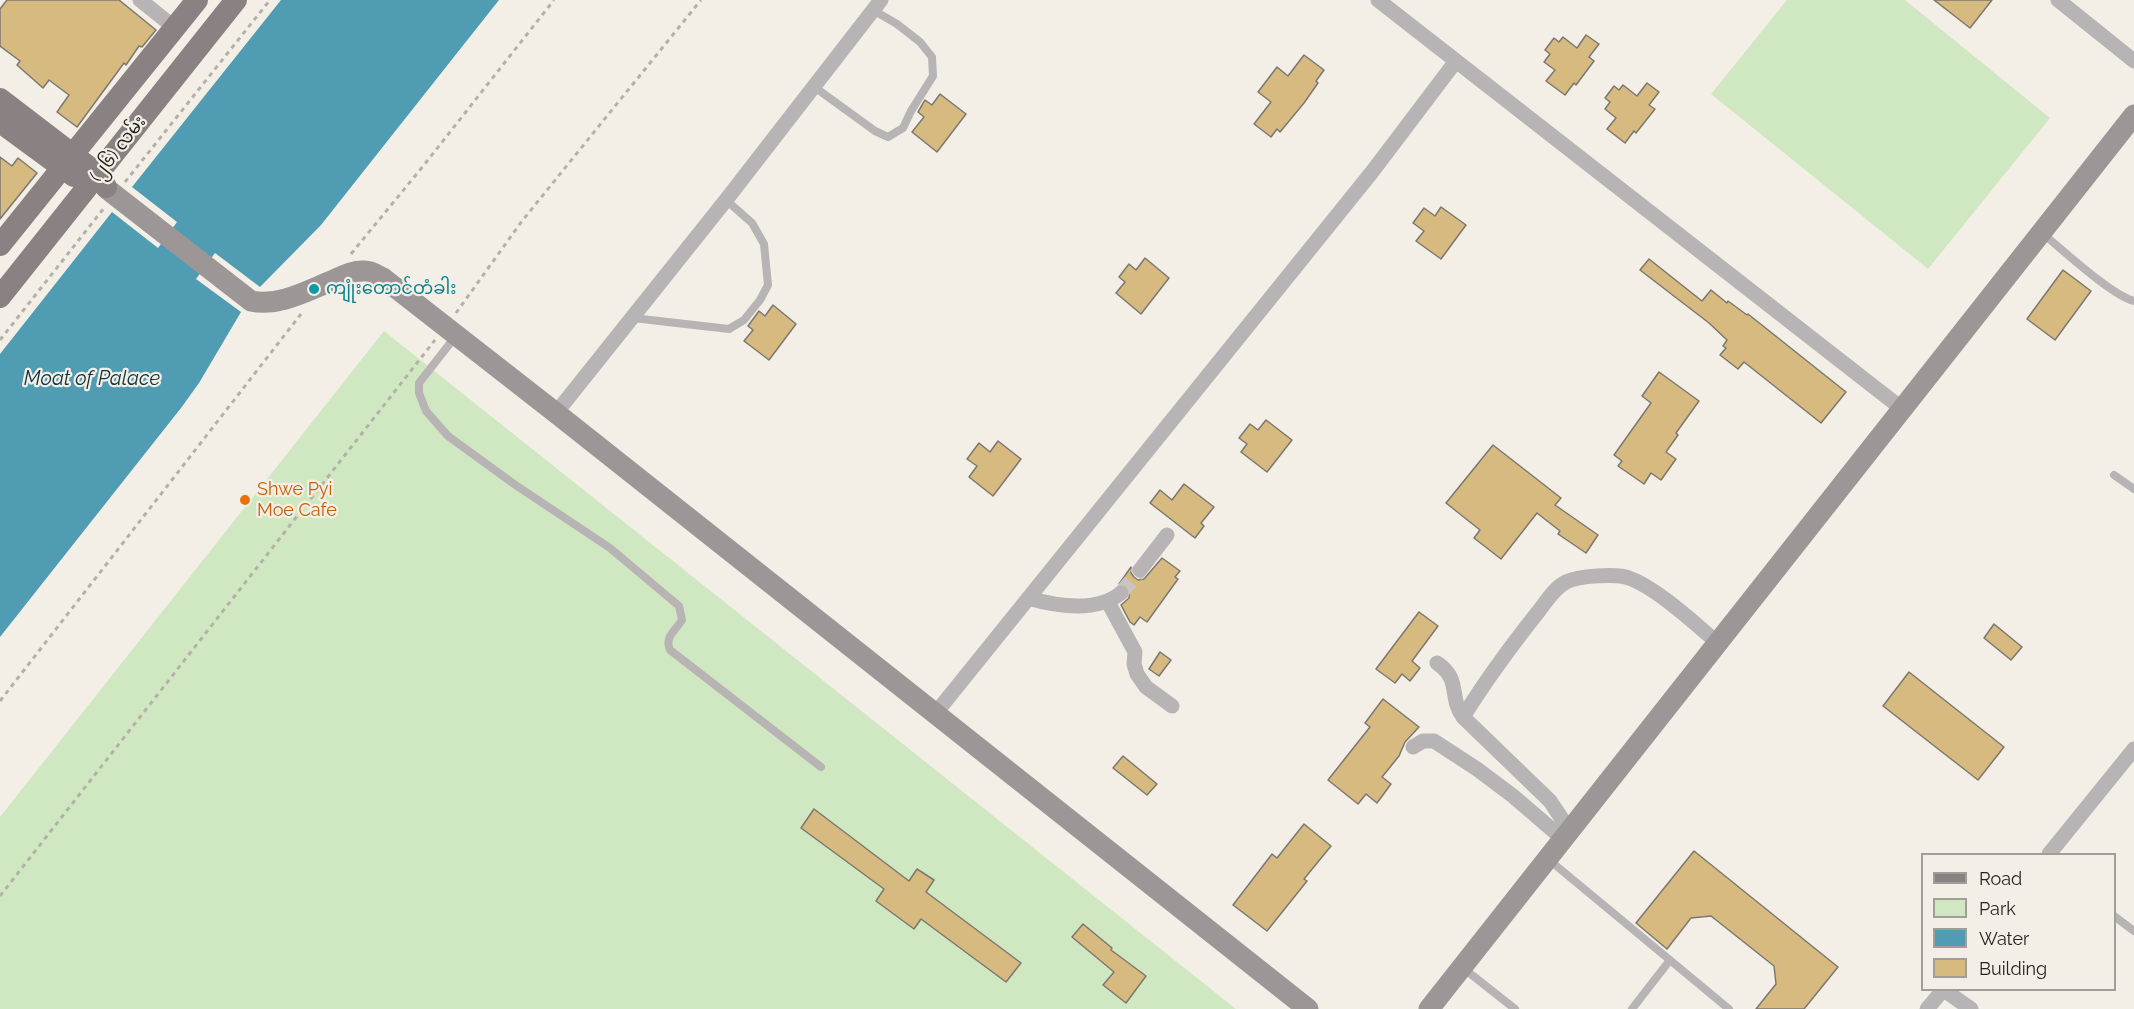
<!DOCTYPE html>
<meta charset="utf-8">
<style>
body{margin:0}
#map{position:relative;width:2134px;height:1009px;overflow:hidden;background:#f3efe6;font-family:Raleway,sans-serif}
canvas{display:block}
.legend{position:absolute;left:1921px;top:853px;width:195px;height:138px;box-sizing:border-box;background:#f3efe6;border:2px solid #a19e97;margin:0;padding:8px 10px;list-style:none;font-size:18px;color:#262421}
.legend li{display:flex;align-items:center;gap:12px;height:30px}
.legend b{width:30px;border:2px solid #a19e97}
</style>
<div id="map">
<canvas width="2134" height="1009"></canvas>
<ul class="legend">
<li><b style="height:8px;background:#898182"></b>Road</li>
<li><b style="height:16px;background:#d0e8c1"></b>Park</li>
<li><b style="height:16px;background:#509cb3"></b>Water</li>
<li><b style="height:16px;background:#d7ba80"></b>Building</li>
</ul>
</div>
<script>
const ctx = document.querySelector('canvas').getContext('2d');
ctx.lineJoin = 'round';
function fillPath(path, color) { ctx.fillStyle = color; ctx.fill(path, 'evenodd'); }
function trace(path, color, width, dash) { ctx.strokeStyle = color; ctx.lineWidth = width; ctx.lineCap = dash ? 'butt' : 'round'; ctx.setLineDash(dash || []); ctx.stroke(path); }
function label(font, color, halo, rows, align = 'center') {
  ctx.font = font + ' Raleway,"Noto Sans Myanmar",sans-serif'; ctx.lineWidth = 4.5; ctx.setLineDash([]); ctx.textBaseline = 'middle'; ctx.strokeStyle = halo; ctx.fillStyle = color; for (const [text, x, y, turn = 0] of rows) {
    ctx.save(); ctx.translate(x, y); ctx.rotate((+turn || 0) * Math.PI / 180); ctx.textAlign = isNaN(turn) ? turn : align; if (halo) ctx.strokeText(text, 0, 0); ctx.fillText(text, 0, 0); ctx.restore();
  }
}
fillPath(new Path2D(`
 M 1787,0 L 1905,0 L 2050,118 L 1928,269 L 1711,94 Z
 M 384,331 L 1236,1009 L 0,1009 L 0,817 Z`), '#d0e8c1');
fillPath(new Path2D(`
 M 281,0 L 499,0 L 321,225 L 260,287 L 215,253 L 196,279 L 241,312 L 199,383 L 181,408 L 0,637 L 0,354 L 112,212 L 158,248 L 177,222 L 132,187 Z`), '#509cb3');
const building = new Path2D(`
 M 7,0 L 119,0 L 156,30 L 142,47 L 139,46 L 126,65 L 124,63 L 77,127 L 57,112 L 69,95 L 49,80 L 43,88 L 17,65 L 20,61 L 0,46 L 0,9 Z
 M 1934,0 L 1992,0 L 1970,28 Z
 M 1586,35 L 1599,44 L 1589,57 L 1594,61 L 1576,85 L 1574,83 L 1565,95 L 1546,81 L 1555,70 L 1544,62 L 1550,54 L 1545,50 L 1554,38 L 1559,42 L 1563,37 L 1577,48 Z
 M 1304,55 L 1324,70 L 1316,81 L 1318,83 L 1304,103 L 1280,132 L 1277,129 L 1271,137 L 1254,124 L 1271,102 L 1258,92 L 1277,67 L 1288,76 Z
 M 1647,83 L 1659,92 L 1649,105 L 1655,109 L 1636,133 L 1634,131 L 1625,143 L 1607,129 L 1616,118 L 1605,109 L 1610,102 L 1605,98 L 1614,86 L 1619,90 L 1623,85 L 1637,96 Z
 M 940,94 L 966,114 L 937,152 L 912,132 L 924,117 L 918,112 L 925,100 L 932,105 Z
 M 0,157 L 12,166 L 18,158 L 37,173 L 0,219 Z
 M 1441,207 L 1466,225 L 1441,259 L 1416,241 L 1424,231 L 1413,223 L 1424,208 L 1435,216 Z
 M 1145,258 L 1169,278 L 1141,314 L 1116,293 L 1125,282 L 1119,277 L 1129,264 L 1136,270 Z
 M 1649,259 L 1702,301 L 1711,290 L 1727,303 L 1728,301 L 1747,315 L 1748,314 L 1846,392 L 1821,423 L 1744,362 L 1738,369 L 1720,355 L 1726,348 L 1723,346 L 1727,340 L 1709,323 L 1640,270 Z
 M 2063,270 L 2091,291 L 2055,340 L 2027,319 Z
 M 773,305 L 796,324 L 769,360 L 744,341 L 753,330 L 748,326 L 759,311 L 765,316 Z
 M 1659,372 L 1699,401 L 1676,433 L 1678,435 L 1666,452 L 1676,459 L 1661,480 L 1651,473 L 1644,484 L 1618,466 L 1622,461 L 1614,455 L 1651,403 L 1642,396 Z
 M 1266,420 L 1292,440 L 1267,472 L 1241,452 L 1247,444 L 1239,438 L 1250,424 L 1258,430 Z
 M 998,441 L 1021,459 L 993,496 L 969,477 L 977,466 L 967,459 L 979,443 L 990,452 Z
 M 1493,445 L 1561,498 L 1555,505 L 1598,535 L 1586,553 L 1558,534 L 1560,531 L 1537,513 L 1501,559 L 1474,538 L 1480,530 L 1446,503 Z
 M 1184,484 L 1214,507 L 1201,523 L 1204,526 L 1195,538 L 1150,503 L 1160,490 L 1172,500 Z
 M 1162,558 L 1180,571 L 1175,577 L 1178,579 L 1147,622 L 1140,617 L 1134,625 L 1130,622 L 1121,605 L 1129,598 L 1130,588 L 1125,584 L 1119,584 L 1131,567 L 1131,573 L 1134,577 L 1138,580 L 1144,579 Z
 M 1419,612 L 1438,626 L 1412,661 L 1420,668 L 1410,681 L 1402,674 L 1395,683 L 1376,669 Z
 M 1994,624 L 2022,647 L 2011,660 L 1984,638 Z
 M 1160,652 L 1171,660 L 1159,676 L 1149,669 Z
 M 1909,672 L 2004,747 L 1978,780 L 1883,706 Z
 M 1383,699 L 1419,727 L 1405,742 L 1399,756 L 1382,777 L 1391,784 L 1377,803 L 1366,794 L 1358,804 L 1328,780 L 1370,727 L 1365,723 Z
 M 1123,756 L 1157,784 L 1147,795 L 1113,768 Z
 M 814,809 L 909,881 L 917,869 L 934,880 L 926,892 L 1021,963 L 1006,982 L 921,919 L 914,929 L 876,901 L 884,889 L 801,828 Z
 M 1304,824 L 1331,846 L 1304,879 L 1307,881 L 1267,931 L 1233,905 L 1272,854 L 1277,858 Z
 M 1694,851 L 1838,967 L 1804,1009 L 1756,1009 L 1776,984 L 1774,966 L 1711,916 L 1691,918 L 1667,949 L 1636,923 Z
 M 1083,924 L 1112,948 L 1111,950 L 1146,976 L 1126,1003 L 1103,985 L 1114,972 L 1072,937 Z`);
fillPath(building, '#d7ba80');
trace(building, '#7c7870', 1.5);
trace(new Path2D(`
 M 1121,593 L 1140,570`), '#cac6bf', 15, [15, 8]);
trace(new Path2D(`
 M 125,182 L 270,0
 M 351,254 L 424,165 L 554,0
 M 456,313 L 522,221 L 701,0
 M 0,340 L 104,208
 M 0,701 L 301,314
 M 0,896 L 435,340`), '#b4b1a9', 3, [4.5, 4.5]);
trace(new Path2D(`
 M 813,86 L 875,131 L 888,137 L 903,128 L 911,111 L 933,76 L 932,57 L 920,42 L 897,24 L 873,10
 M 2042,233 C 2063,250 2111,295 2134,301
 M 633,318 L 729,329 L 744,320 L 760,300 L 768,285 L 764,244 L 752,223 L 726,200
 M 455,337 L 419,383 L 419,393 L 426,411 L 448,436 L 514,484 L 610,548 L 679,606 L 682,620 C 676,630 664,637 670,650 L 821,767
 M 2114,475 L 2134,489
 M 1548,859 L 1729,1009
 M 2114,916 L 2134,931
 M 1463,968 L 1515,1009
 M 1632,1009 L 1670,960`), '#b8b3b4', 8);
trace(new Path2D(`
 M 140,0 L 175,28
 M 1378,0 L 1901,408
 M 2058,0 L 2134,61
 M 556,413 L 726,200 L 881,0
 M 1140,570 L 1167,535
 M 1028,598 C 1056,606 1096,613 1121,593
 M 1108,602 L 1135,652 L 1134,664 L 1137,674 L 1146,687 L 1172,706
 M 1437,663 C 1462,680 1448,696 1463,717
 M 935,714 L 1372,172 L 1456,61
 M 1413,747 L 1423,741 L 1434,741 L 1477,769 L 1513,796 L 1563,839
 M 1570,831 L 1550,801 L 1463,717 C 1486,680 1511,646 1538,612 C 1546,602 1554,588 1566,582 C 1578,576 1617,573 1629,578 C 1657,588 1695,624 1718,643
 M 2049,854 L 2134,749
 M 1944,990 L 1971,1009
 M 1927,1009 L 1943,990`), '#b8b3b4', 15);
trace(new Path2D(`
 M 107,189 L 251,301 C 277,307 305,292 329,282 C 341,277 352,270 365,271 C 372,271 377,275 383,278 L 556,413 L 1308,1009
 M 1429,1009 L 2134,115`), '#9d9697', 21);
trace(new Path2D(`
 M 0,99 L 98,174 L 106,187
 M 0,122 L 74,176
 M 0,245 L 197,0
 M 0,297 L 236,0`), '#898182', 22);
for (const [x, y, r, color] of [
 [314,289,6,"#0f9aa8"],
 [245,500,6,"#e8710a"]
]) { const dot = new Path2D(); dot.arc(x, y, r, 0, 2 * Math.PI); ctx.fillStyle = color; ctx.fill(dot); trace(dot, '#f3efe6', 2); }
label('18px', '#262421', '#f3efe6', [
 ["(၂၆) လမ်း",118,149,-52]
]);
label('18px', '#0d838f', '#f3efe6', [
 ["ကျုံးတောင်တံခါး",326,289]
], 'left');
label('18px', '#c56008', '#f3efe6', [
 ["Shwe Pyi",257,490],
 ["Moe Cafe",257,511]
], 'left');
label('italic 20px', '#0e333d', '#f3efe6', [
 ["Moat of Palace",92,379]
]);
</script>
